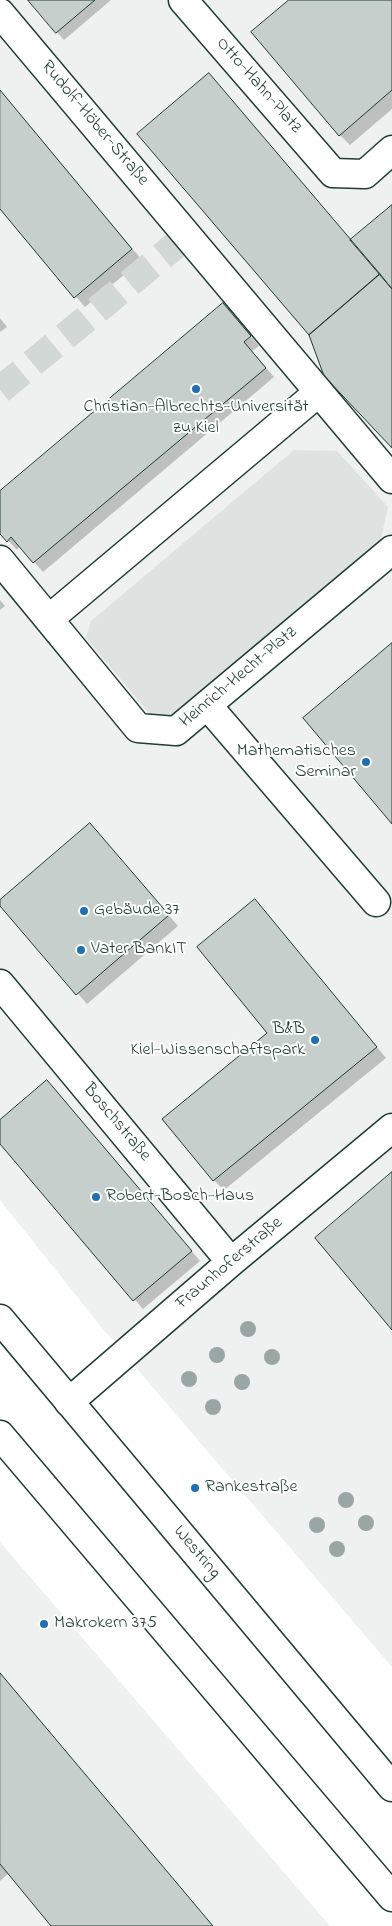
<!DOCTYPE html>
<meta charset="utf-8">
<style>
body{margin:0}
canvas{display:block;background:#fff}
</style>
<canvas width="392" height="1926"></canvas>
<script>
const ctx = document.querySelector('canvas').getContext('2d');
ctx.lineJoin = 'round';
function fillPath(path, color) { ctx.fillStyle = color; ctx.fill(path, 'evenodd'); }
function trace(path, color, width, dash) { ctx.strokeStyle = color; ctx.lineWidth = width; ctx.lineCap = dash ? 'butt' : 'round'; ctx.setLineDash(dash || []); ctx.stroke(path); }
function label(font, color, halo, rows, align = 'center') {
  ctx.font = font + ' "Indie Flower",sans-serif'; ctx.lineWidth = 4; ctx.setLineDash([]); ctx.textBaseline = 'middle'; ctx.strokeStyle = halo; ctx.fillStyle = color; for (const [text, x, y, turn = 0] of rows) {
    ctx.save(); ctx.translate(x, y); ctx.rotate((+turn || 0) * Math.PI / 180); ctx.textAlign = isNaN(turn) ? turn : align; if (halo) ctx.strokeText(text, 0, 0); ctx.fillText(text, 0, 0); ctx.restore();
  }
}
fillPath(new Path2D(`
 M 0,0 L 392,0 L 392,1667 L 102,1328 L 0,1200 Z
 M 0,1542 L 330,1926 L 0,1926 Z`), '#eef1f0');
fillPath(new Path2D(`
 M 294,450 L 337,451 L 388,507 L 379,547 L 172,722 L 148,712 L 86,638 L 91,621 Z`), '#dee3e2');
fillPath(new Path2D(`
 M 29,0 L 111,0 L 64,40 Z
 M 291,0 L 392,0 L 392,109 L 350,145 L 340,135 Z
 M 0,90 L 142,260 L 85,307 L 0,207 Z
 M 232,314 L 259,346 L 252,351 L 274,377 L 43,572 L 20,546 L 17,550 L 0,532 L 0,492 Z
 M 0,318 L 7,327 L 0,332 Z
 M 0,600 L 5,606 L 0,610 Z
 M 90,825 L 178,926 L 87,1004 L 0,904 L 0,901 Z
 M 255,900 L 386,1058 L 224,1190 L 214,1180 L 269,1033 Z
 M 56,1090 L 200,1261 L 143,1309 L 0,1142 L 0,1121 Z
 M 0,1673 L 213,1926 L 53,1926 L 9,1873 L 0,1881 Z`), '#0003');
const building = new Path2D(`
 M 28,0 L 95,0 L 56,33 Z
 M 289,0 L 392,0 L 392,90 L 339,136 L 251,32 Z
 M 209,73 L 380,274 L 309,335 L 137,134 Z
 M 0,90 L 132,249 L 74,298 L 0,209 Z
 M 392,205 L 392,289 L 350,240 Z
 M 380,274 L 392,289 L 392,448 L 324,376 L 309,335 Z
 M 223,303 L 251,336 L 244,342 L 266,368 L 33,563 L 11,537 L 7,542 L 0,534 L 0,491 Z
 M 392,643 L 392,824 L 303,718 Z
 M 90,823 L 169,915 L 76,995 L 0,906 L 0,900 Z
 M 255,899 L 377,1047 L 213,1181 L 162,1119 L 267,1033 L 197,947 Z
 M 47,1080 L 192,1251 L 133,1301 L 0,1144 L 0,1120 Z
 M 392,1172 L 392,1330 L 315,1238 Z
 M 0,1673 L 213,1926 L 51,1926 L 0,1864 Z`);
fillPath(building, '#c7cfcc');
trace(building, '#1f3d34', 1);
trace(new Path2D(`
 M 0,390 L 188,235`), '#d2d8d6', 28, [28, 14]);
const minor = new Path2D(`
 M 183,0 L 333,173 L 365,174 L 392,150
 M 0,13 L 392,479
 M 0,560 L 138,728 L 176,731 L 392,550
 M 49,619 L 319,392
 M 207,705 L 376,902
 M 0,984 L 231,1262
 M 69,1402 L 231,1262 L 392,1128`);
const major = new Path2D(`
 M 0,1319 L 392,1787
 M 0,1435 L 392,1897`);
trace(minor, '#1f3d34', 31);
trace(major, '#1f3d34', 31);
trace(minor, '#fff', 28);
trace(major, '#fff', 28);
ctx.fillStyle = '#99a6a3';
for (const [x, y] of [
 [248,1329],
 [217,1355],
 [272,1357],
 [189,1379],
 [242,1382],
 [213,1407],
 [346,1500],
 [366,1523],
 [317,1525],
 [337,1549]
]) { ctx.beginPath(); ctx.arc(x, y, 8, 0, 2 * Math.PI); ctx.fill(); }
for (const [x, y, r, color] of [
 [196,389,5,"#1f6fb2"],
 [366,762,5,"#1f6fb2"],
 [84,911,5,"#1f6fb2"],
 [81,950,5,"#1f6fb2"],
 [315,1040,5,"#1f6fb2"],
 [96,1197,5,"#1f6fb2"],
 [195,1488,5,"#1f6fb2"],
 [44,1624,5,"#1f6fb2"]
]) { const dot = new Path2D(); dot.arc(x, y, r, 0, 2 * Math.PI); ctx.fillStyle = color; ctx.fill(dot); trace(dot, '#fff', 2); }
label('18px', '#1f3d34', '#fff', [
 ["Otto-Hahn-Platz",258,86,49],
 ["Rudolf-Höber-Straße",94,124,50],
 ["Heinrich-Hecht-Platz",239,678,-40],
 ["Boschstraße",116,1123,50],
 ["Fraunhoferstraße",230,1264,-40],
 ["Westring",196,1553,50]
]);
label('18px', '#1f3d34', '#fff', [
 ["Christian-Albrechts-Universität",196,408,"center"],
 ["zu Kiel",196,429,"center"],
 ["Mathematisches",356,752,"right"],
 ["Seminar",356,773,"right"],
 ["Gebäude 37",94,911],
 ["Vater BankIT",91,950],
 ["B&B",305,1030,"right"],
 ["Kiel-Wissenschaftspark",305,1051,"right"],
 ["Robert-Bosch-Haus",106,1197],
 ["Rankestraße",205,1488],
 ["Makrokern 375",54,1624]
], 'left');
</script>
